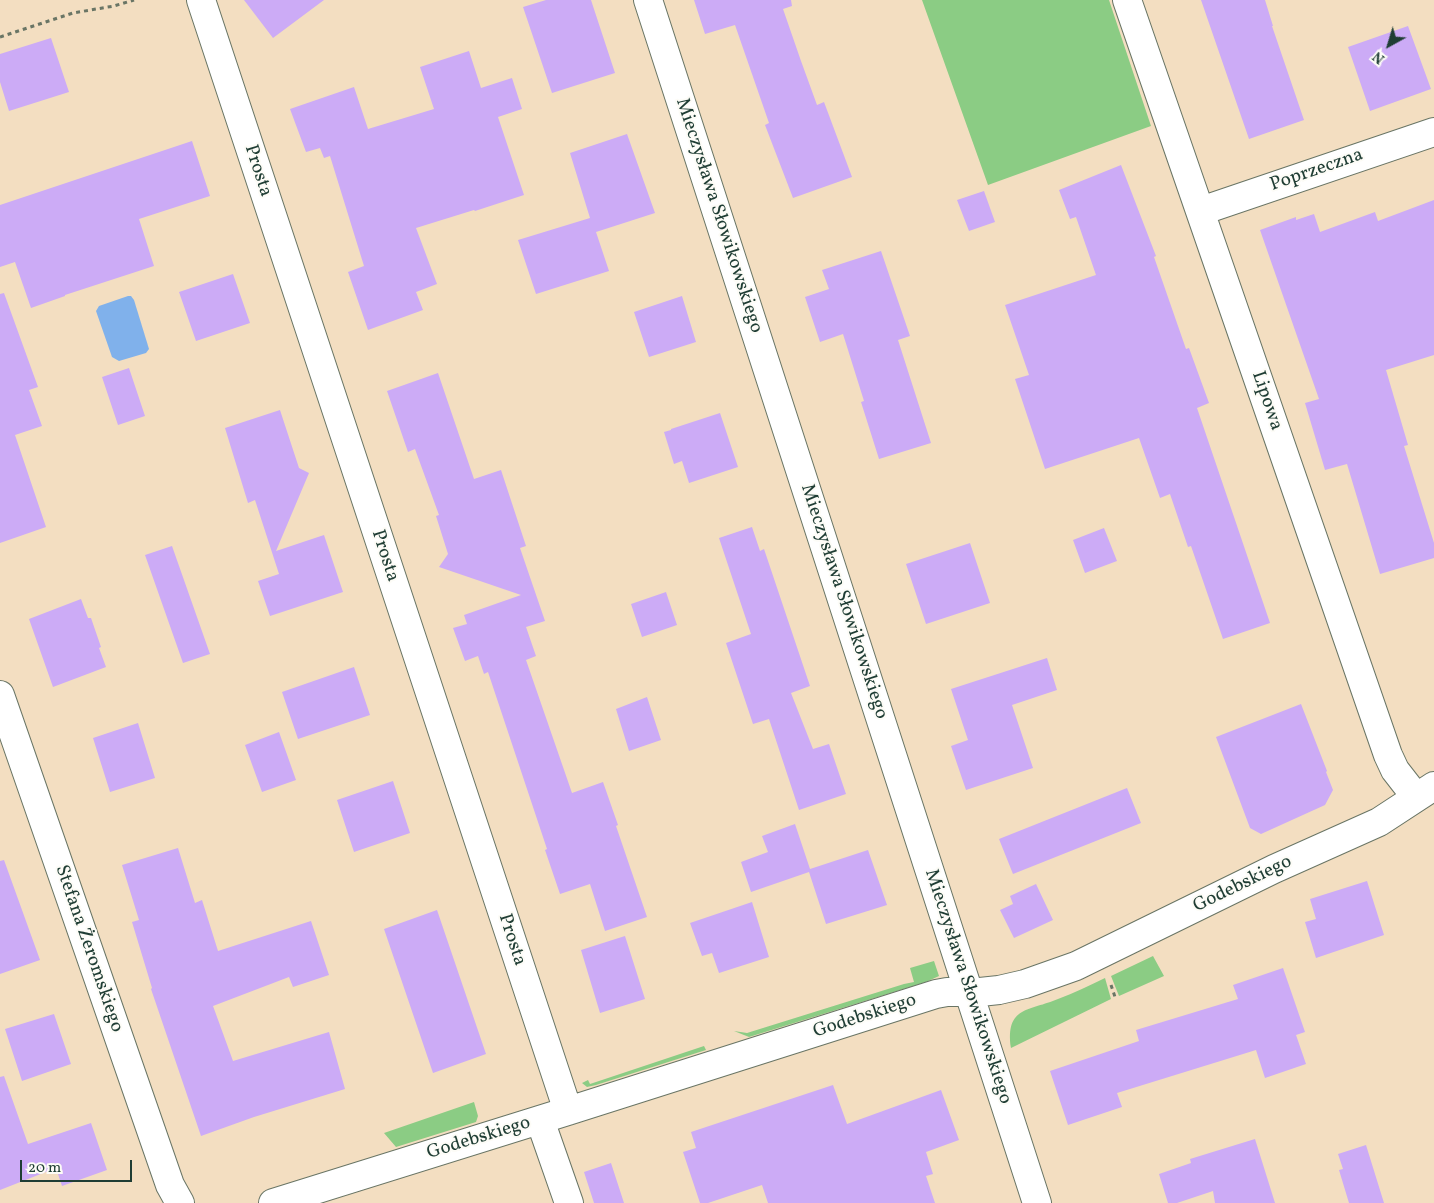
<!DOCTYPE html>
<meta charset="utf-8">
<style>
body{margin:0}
#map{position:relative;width:1434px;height:1203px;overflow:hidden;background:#f3dec1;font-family:Vollkorn,serif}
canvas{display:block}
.north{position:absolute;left:1364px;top:20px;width:50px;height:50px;-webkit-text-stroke:4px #fdfcf7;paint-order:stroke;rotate:219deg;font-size:14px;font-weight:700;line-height:20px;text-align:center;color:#1f3d34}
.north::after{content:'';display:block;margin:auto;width:18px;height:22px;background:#1f3d34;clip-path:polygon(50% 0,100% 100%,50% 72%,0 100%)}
.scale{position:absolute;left:20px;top:1160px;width:112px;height:22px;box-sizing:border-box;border:2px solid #1f3d34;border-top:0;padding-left:6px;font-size:15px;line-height:18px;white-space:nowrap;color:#1f3d34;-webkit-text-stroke:4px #fdfcf7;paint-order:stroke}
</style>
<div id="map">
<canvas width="1434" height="1203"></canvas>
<div class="north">N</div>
<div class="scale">20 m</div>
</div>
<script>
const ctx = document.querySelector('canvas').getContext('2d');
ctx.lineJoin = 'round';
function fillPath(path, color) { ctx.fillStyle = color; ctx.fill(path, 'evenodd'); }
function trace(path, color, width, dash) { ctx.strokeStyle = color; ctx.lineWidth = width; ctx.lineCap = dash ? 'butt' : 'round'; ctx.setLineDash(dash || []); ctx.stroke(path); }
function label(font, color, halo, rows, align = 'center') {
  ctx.font = font + ' Vollkorn,serif'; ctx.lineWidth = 4; ctx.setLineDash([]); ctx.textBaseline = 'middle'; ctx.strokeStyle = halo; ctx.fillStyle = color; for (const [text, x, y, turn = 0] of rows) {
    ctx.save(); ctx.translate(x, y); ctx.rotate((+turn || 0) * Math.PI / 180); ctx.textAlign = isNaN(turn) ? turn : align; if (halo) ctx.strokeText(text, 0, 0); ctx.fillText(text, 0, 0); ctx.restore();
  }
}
fillPath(new Path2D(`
 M 922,0 L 1109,0 L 1151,126 L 988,185 Z
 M 1153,956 L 1164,976 L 1119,996 L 1111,976 Z
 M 934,961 L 939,976 L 926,982 L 749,1037 L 734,1031 L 747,1033 L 904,984 L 914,982 L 910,968 Z
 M 1105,978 L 1111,999 L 1011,1048 C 1005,1006 1030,1011 1058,999 C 1074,993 1090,985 1105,978 Z
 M 704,1046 L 706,1050 L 596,1085 L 587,1087 L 582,1083 L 588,1080 L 590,1084 Z
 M 474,1102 L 478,1116 L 476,1122 L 396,1147 L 384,1133 Z`), '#8bcc84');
fillPath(new Path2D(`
 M 128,296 L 131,296 L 134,300 L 149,349 L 146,353 L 119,361 L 112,357 L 96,311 L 99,306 Z`), '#80b1eb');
fillPath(new Path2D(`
 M 244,0 L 324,0 L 273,38 Z
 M 546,0 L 591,0 L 615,73 L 552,93 L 523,7 Z
 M 694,0 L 791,0 L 792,6 L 783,9 L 801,61 L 817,105 L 824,102 L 852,177 L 793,198 L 765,125 L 769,123 L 735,25 L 705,34 Z
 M 1201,0 L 1265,0 L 1273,26 L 1272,26 L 1304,120 L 1249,139 Z
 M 1408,26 L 1431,89 L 1370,111 L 1348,47 Z
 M 51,38 L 69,92 L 9,111 L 0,82 L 0,54 Z
 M 469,51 L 481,88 L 512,78 L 522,109 L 498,117 L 524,195 L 475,211 L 474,210 L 416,228 L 437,284 L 416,292 L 423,310 L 368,330 L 348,272 L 364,266 L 330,156 L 324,158 L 320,148 L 306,152 L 290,109 L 354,87 L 368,129 L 434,109 L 420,67 Z
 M 627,134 L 655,213 L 596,232 L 609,271 L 536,294 L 518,240 L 590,218 L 570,153 Z
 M 192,141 L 210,196 L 139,219 L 154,266 L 65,295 L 65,296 L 31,308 L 15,262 L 0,267 L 0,205 Z
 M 1121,165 L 1156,256 L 1154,257 L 1186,349 L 1189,348 L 1209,403 L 1197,408 L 1270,623 L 1223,639 L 1191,546 L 1188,547 L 1170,494 L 1160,498 L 1139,438 L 1045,469 L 1015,379 L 1029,375 L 1005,305 L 1096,275 L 1076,217 L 1070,219 L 1059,190 Z
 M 984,191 L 995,222 L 969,231 L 957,200 Z
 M 1434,200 L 1434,355 L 1386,370 L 1408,445 L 1404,446 L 1434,543 L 1434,558 L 1380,574 L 1347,464 L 1325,470 L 1305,403 L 1319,399 L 1260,230 L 1296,217 L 1296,220 L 1314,214 L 1320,232 L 1375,212 L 1378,221 Z
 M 881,251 L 910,336 L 898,340 L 931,443 L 879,459 L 861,402 L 864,401 L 843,334 L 820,342 L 805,297 L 829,289 L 822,270 Z
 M 233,274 L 250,323 L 196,341 L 179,292 Z
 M 4,293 L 38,387 L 29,390 L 42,426 L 15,435 L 46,527 L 0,543 L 0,294 Z
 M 682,296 L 696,342 L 649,357 L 634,312 Z
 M 129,368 L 145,416 L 118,425 L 102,377 Z
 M 438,373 L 474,479 L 501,470 L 526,546 L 520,548 L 545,621 L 526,627 L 536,656 L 526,660 L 572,793 L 603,782 L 618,825 L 616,826 L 647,917 L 605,931 L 590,884 L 560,894 L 545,850 L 547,849 L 488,672 L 484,674 L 478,656 L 465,661 L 453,628 L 467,624 L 464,615 L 521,595 L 439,567 L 448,554 L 436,516 L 439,515 L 415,449 L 408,452 L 387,391 Z
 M 280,410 L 299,468 L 309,473 L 276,551 L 324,535 L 343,592 L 270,616 L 258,581 L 279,574 L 255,500 L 248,503 L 225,428 Z
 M 720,413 L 738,467 L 689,483 L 682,461 L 674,464 L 664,432 L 671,430 L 671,429 Z
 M 752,527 L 760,551 L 764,549 L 810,686 L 791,693 L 813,749 L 829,744 L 846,794 L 799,810 L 769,719 L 753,724 L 726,643 L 751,634 L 719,538 Z
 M 1104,528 L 1117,561 L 1085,573 L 1073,540 Z
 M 970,543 L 990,603 L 926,624 L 906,564 Z
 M 172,546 L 210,654 L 183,663 L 145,555 Z
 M 666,592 L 677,625 L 642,637 L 631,604 Z
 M 81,599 L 88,618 L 91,618 L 101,647 L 99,648 L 106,667 L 53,687 L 29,619 Z
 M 1047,658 L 1057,690 L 1012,705 L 1033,768 L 966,790 L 951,746 L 968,740 L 951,689 Z
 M 354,667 L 370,715 L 298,739 L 282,692 Z
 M 647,697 L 661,740 L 629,751 L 616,709 Z
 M 1301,704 L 1327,771 L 1326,772 L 1333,790 L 1325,805 L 1261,834 L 1250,828 L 1216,737 Z
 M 138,723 L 155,778 L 110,792 L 93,738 Z
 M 279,732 L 296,780 L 262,792 L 245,745 Z
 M 393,781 L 410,833 L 354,852 L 337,800 Z
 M 1127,788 L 1141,823 L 1013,874 L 999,839 Z
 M 795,824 L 810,869 L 868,850 L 887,905 L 826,924 L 809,872 L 751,892 L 741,862 L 768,852 L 762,836 Z
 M 178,848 L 195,903 L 202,900 L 218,951 L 311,921 L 329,975 L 293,987 L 289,977 L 213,1006 L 233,1061 L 329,1032 L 345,1089 L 254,1117 L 201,1136 L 151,989 L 152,988 L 132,922 L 139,920 L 122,865 Z
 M 4,860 L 40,960 L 0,974 L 0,861 Z
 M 1367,881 L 1384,935 L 1316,958 L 1305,922 L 1316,919 L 1310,899 Z
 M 1036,884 L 1053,920 L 1014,938 L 1000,910 L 1013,904 L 1010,896 Z
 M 752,902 L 769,957 L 719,973 L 712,953 L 702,956 L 690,923 Z
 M 437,910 L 486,1054 L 433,1073 L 384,929 Z
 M 625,936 L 645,999 L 600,1013 L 581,950 Z
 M 1283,968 L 1305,1032 L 1296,1035 L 1306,1064 L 1265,1078 L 1256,1050 L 1117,1093 L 1122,1107 L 1068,1125 L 1050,1071 L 1139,1041 L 1136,1030 L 1238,999 L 1233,985 Z
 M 54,1014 L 71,1064 L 22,1081 L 5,1029 Z
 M 4,1076 L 28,1144 L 91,1123 L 107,1170 L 62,1186 L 56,1168 L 0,1190 L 0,1077 Z
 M 833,1085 L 847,1124 L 941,1090 L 959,1140 L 926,1152 L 933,1174 L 926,1176 L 935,1203 L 768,1203 L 762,1185 L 708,1203 L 700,1203 L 683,1152 L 696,1148 L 691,1132 Z
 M 1255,1139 L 1275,1203 L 1215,1203 L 1213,1191 L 1177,1203 L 1168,1203 L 1159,1174 L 1191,1163 L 1190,1159 Z
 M 1366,1145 L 1384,1203 L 1349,1203 L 1339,1170 L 1343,1169 L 1338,1154 Z
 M 611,1163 L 624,1203 L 594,1203 L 584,1172 Z`), '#ccabf6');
const minor = new Path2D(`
 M 201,0 L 568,1111
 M 648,0 L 1037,1203
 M 1127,0 L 1388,755 L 1395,770 L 1416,797
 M 1201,211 L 1434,132
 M 0,695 L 170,1185 L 180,1203
 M 540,1120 L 569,1203
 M 273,1203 L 568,1111 L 936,994 L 947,992 L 980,992 L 999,990 L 1025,984 L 1076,966 L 1274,869 L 1379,822 L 1434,786`);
trace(minor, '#697565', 30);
trace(new Path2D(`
 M 0,37 L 73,13 L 114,6 L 134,0
 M 1111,985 L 1115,997`), '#697565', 3, [4, 4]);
trace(minor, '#fff', 28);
label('19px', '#1f3d34', '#fdfcf7', [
 ["Prosta",257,171,72],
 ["Poprzeczna",1317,171,-19],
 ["Mieczysława Słowikowskiego",718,216,72],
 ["Lipowa",1266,401,71],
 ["Prosta",384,556,72],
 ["Mieczysława Słowikowskiego",843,602,72],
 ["Godebskiego",1243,885,-26],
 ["Prosta",511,940,72],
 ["Stefana Żeromskiego",88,949,71],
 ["Mieczysława Słowikowskiego",967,987,72],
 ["Godebskiego",865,1017,-18],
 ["Godebskiego",479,1139,-17]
]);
</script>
